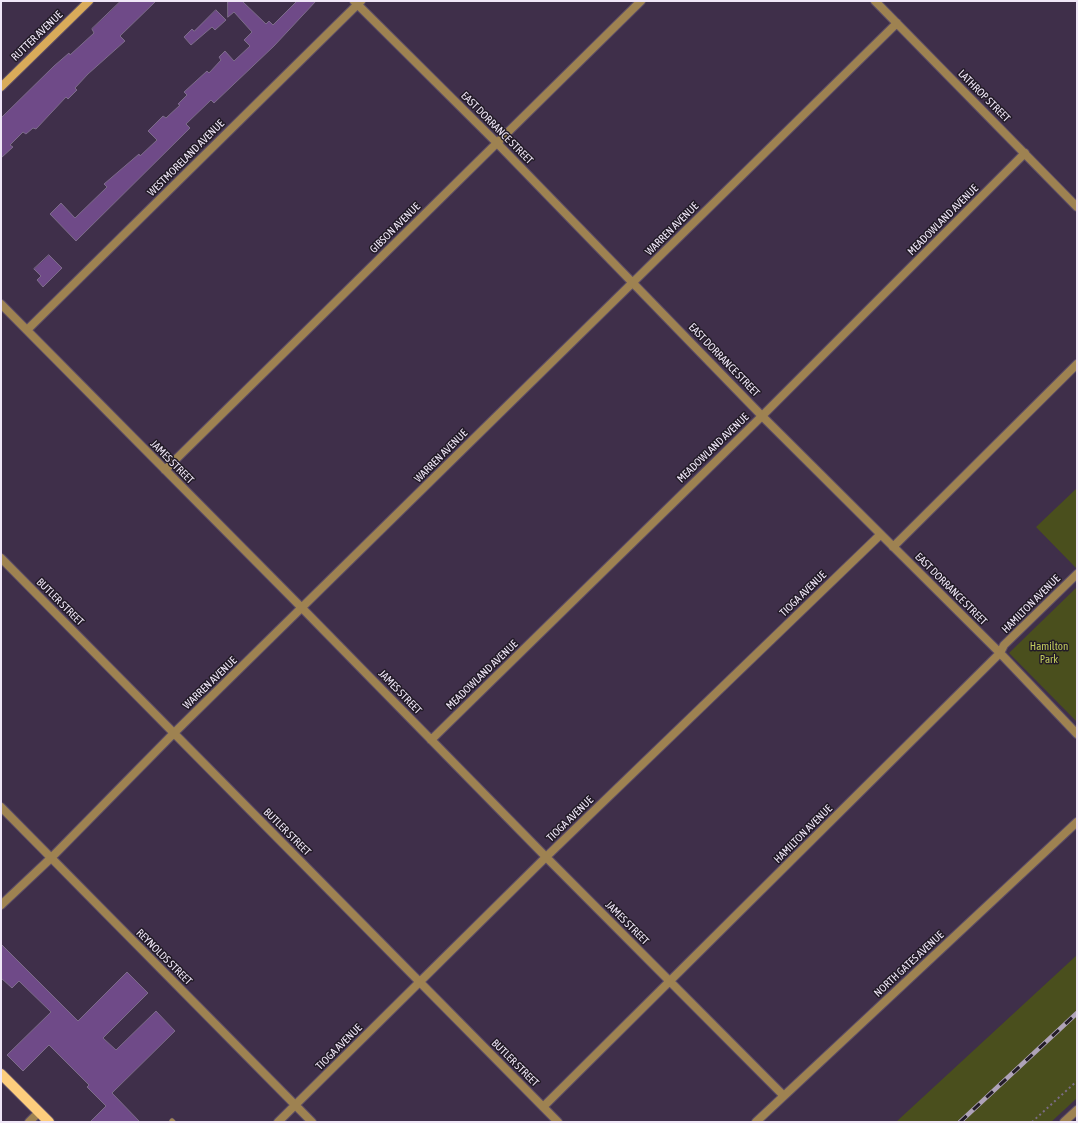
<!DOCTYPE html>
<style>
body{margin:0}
#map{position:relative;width:1078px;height:1123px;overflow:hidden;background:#3f2f4a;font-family:"Asap Condensed",sans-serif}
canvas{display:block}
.frame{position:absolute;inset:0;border:2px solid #f0e7f8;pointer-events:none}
</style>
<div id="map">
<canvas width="1078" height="1123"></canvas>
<div class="frame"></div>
</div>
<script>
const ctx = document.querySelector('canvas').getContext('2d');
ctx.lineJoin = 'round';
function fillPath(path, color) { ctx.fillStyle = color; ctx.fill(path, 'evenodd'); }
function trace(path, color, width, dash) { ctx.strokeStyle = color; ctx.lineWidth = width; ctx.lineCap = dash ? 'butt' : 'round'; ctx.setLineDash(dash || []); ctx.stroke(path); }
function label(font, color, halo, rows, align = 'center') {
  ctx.font = font + ' "Asap Condensed",sans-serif'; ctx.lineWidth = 3; ctx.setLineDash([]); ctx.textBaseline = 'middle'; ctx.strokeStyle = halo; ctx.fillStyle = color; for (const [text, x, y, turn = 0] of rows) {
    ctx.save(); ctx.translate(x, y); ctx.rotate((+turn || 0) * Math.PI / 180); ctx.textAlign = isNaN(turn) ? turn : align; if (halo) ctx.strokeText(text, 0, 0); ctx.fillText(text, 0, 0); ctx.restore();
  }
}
fillPath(new Path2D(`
 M 1077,488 L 1077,569 L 1036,527 Z
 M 1077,587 L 1077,722 L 1009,653 Z
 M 1077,955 L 1077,1098 L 1051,1122 L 896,1122 Z`), '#4a4f1d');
const building = new Path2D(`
 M 121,1 L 156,1 L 120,36 L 125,41 L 88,74 L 75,88 L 77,90 L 68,99 L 66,97 L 36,129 L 33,128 L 26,134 L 23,132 L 10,145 L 13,147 L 1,158 L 1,118 L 54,66 L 69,53 L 70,55 L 94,33 L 92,29 Z
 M 228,1 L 242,1 L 266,24 L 269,21 L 273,25 L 297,1 L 316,1 L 274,46 L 214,103 L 211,100 L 186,124 L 190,128 L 76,241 L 50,214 L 61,203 L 75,218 L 107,187 L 104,184 L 139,154 L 140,156 L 157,140 L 148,131 L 163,116 L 166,118 L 180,105 L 178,104 L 187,95 L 184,92 L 207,71 L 209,73 L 221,60 L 219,57 L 225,51 L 234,61 L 250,46 L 244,40 L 252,32 L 234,12 L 228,17 Z
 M 216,10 L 226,20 L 215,30 L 212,27 L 191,45 L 184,37 L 192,29 L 194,31 Z
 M 49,255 L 62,268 L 43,287 L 37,280 L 41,276 L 34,269 Z
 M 1,944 L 78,1021 L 127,972 L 148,993 L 103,1038 L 116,1050 L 156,1011 L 175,1031 L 112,1093 L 140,1122 L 90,1122 L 106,1106 L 87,1087 L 89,1085 L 49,1045 L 23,1071 L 7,1055 L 51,1012 L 19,981 L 12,988 L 1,978 Z`);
fillPath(building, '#6f4a88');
trace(building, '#7d6c8a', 1);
const lane = new Path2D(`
 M 172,1121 L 173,1122`);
const street = new Path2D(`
 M 354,1 L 497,143 L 762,416 L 1000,653 L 1077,734
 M 875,1 L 1077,207
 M 1,304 L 302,608 L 546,857 L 783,1095
 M 27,330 L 361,1
 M 165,470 L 641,1
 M 893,547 L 1077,364
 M 1,558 L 558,1122
 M 431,740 L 762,416 L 1025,153
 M 1,807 L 312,1122
 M 1,905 L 51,858 L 174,733 L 897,23
 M 543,1107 L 1000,653 L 1004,645 L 1077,574
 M 29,1122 L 39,1112
 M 278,1122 L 546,857 L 880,535
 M 756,1122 L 1077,822
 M 1064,1122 L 1077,1110`);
const secondary = new Path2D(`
 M 1,87 L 89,1`);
const primary = new Path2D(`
 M 1,1074 L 49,1122`);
trace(lane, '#5b4c66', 6);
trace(street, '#5b4c66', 10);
trace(secondary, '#5b4c66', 10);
trace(primary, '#5b4c66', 12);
trace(new Path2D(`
 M 1032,1122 L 1077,1081`), '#7b6d85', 2, [2, 3]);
trace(lane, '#9e8251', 5);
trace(street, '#9e8251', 8);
trace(secondary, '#d9ab5a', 8);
trace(primary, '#fdcd7d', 10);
const rail = new Path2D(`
 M 960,1122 L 1077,1013`);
trace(rail, '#afa3b8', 4.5);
trace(rail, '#221b27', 3, [9]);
label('11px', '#f0e7f8', '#221b27', [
 ["RUTTER AVENUE",37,36,-44],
 ["LATHROP STREET",984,96,45],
 ["EAST DORRANCE STREET",497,128,45],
 ["WESTMORELAND AVENUE",186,158,-45],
 ["MEADOWLAND AVENUE",943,220,-45],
 ["GIBSON AVENUE",395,228,-45],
 ["WARREN AVENUE",672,229,-45],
 ["EAST DORRANCE STREET",724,360,46],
 ["MEADOWLAND AVENUE",713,448,-44],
 ["WARREN AVENUE",441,456,-45],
 ["JAMES STREET",172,462,45],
 ["EAST DORRANCE STREET",951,589,45],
 ["TIOGA AVENUE",803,594,-44],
 ["BUTLER STREET",60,602,45],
 ["HAMILTON AVENUE",1031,604,-45],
 ["MEADOWLAND AVENUE",482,675,-44],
 ["WARREN AVENUE",210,683,-44],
 ["JAMES STREET",400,692,46],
 ["TIOGA AVENUE",570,819,-44],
 ["BUTLER STREET",287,832,45],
 ["HAMILTON AVENUE",803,834,-45],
 ["JAMES STREET",627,923,45],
 ["REYNOLDS STREET",164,957,45],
 ["NORTH GATES AVENUE",909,964,-43],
 ["TIOGA AVENUE",339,1047,-45],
 ["BUTLER STREET",515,1063,45]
]);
label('11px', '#c1ca5c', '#221b27', [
 ["Hamilton",1049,647],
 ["Park",1049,660]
]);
</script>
